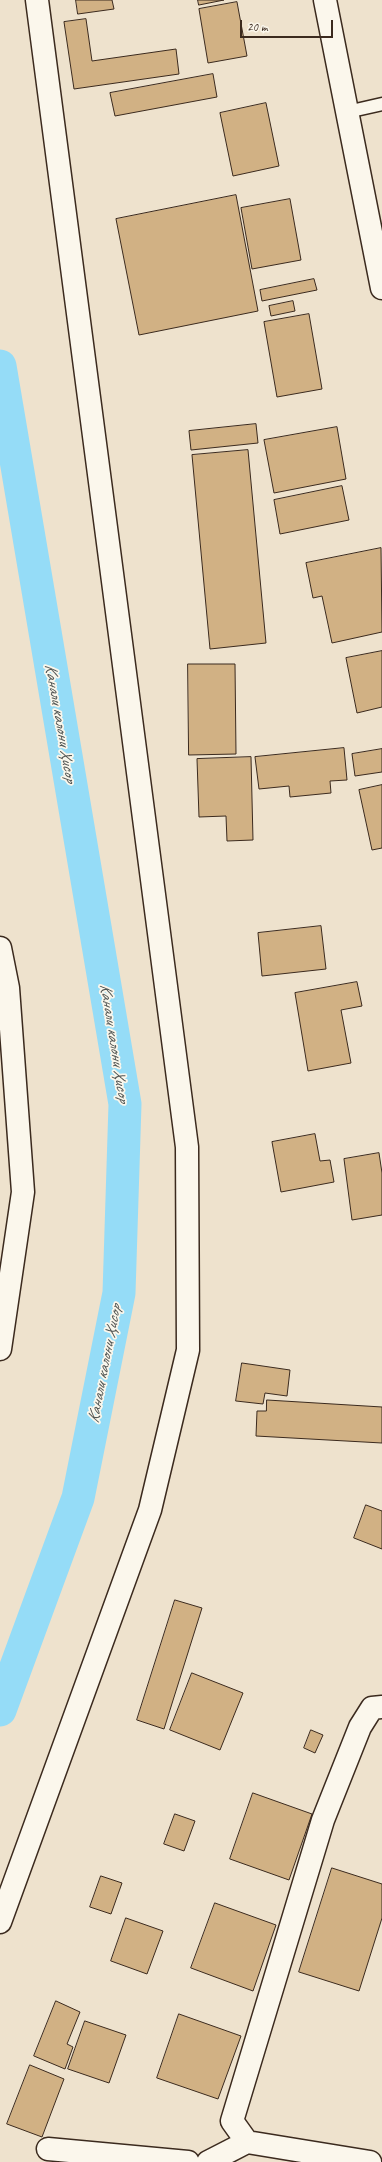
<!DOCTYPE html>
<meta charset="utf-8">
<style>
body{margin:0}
#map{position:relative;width:382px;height:2162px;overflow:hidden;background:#eee2cd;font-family:Caveat,sans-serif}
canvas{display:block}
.scale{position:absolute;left:240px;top:20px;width:93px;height:18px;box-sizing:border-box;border:2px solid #3b2a1e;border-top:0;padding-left:5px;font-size:12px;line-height:14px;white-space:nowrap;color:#3b2a1e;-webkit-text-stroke:3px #fbf7ec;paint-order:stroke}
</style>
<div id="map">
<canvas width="382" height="2162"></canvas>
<div class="scale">20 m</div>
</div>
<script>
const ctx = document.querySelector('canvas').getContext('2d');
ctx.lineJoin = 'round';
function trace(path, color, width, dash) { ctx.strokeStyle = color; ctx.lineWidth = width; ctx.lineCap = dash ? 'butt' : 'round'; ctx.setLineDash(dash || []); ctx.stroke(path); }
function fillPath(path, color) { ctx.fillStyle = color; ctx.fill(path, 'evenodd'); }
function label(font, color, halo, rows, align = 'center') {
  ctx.font = font + ' Caveat,sans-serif'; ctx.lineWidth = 3.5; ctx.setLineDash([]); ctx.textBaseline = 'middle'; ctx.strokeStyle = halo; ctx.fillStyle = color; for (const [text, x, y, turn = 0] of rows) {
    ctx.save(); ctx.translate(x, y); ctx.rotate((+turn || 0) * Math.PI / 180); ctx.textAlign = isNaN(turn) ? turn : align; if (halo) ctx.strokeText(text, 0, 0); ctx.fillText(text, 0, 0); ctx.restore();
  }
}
trace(new Path2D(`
 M 0,366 L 125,1104 L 119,1293 L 78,1498 L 0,1710`), '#95dcf7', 33);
const building = new Path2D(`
 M 76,0 L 112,0 L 114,9 L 78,14 Z
 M 198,0 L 224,0 L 199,5 Z
 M 237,2 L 247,56 L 208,63 L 199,9 Z
 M 86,19 L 92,61 L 176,49 L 179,74 L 74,89 L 64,22 Z
 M 213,74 L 217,97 L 115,116 L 110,93 Z
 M 266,103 L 279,166 L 233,176 L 220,113 Z
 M 236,195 L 258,311 L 139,335 L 116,219 Z
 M 290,199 L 301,260 L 252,269 L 241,208 Z
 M 314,279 L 317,290 L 262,301 L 260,290 Z
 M 293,301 L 295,311 L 271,316 L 269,306 Z
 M 309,314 L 322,389 L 277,397 L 264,322 Z
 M 256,424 L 258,443 L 191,450 L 189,431 Z
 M 337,427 L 346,479 L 274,493 L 264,440 Z
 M 248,450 L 266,643 L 210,649 L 192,455 Z
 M 342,486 L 349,520 L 280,534 L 274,500 Z
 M 381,548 L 382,632 L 332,643 L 322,596 L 313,598 L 306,563 Z
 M 382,651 L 382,707 L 357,713 L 346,658 Z
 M 188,664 L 235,664 L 236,754 L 189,755 Z
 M 344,748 L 347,780 L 330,781 L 331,793 L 290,797 L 289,786 L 259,789 L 255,757 Z
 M 382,749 L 382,772 L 355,776 L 352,754 Z
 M 251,757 L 253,840 L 227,841 L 226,816 L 199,817 L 197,759 Z
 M 382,785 L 382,848 L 372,850 L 359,790 Z
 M 321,926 L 326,969 L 262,976 L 258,933 Z
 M 357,982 L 362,1006 L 341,1010 L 351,1063 L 308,1071 L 295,993 Z
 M 315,1134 L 320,1161 L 330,1160 L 334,1182 L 281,1192 L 272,1142 Z
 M 379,1153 L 382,1173 L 382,1215 L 352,1220 L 344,1159 Z
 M 242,1363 L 290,1370 L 287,1396 L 265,1393 L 263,1404 L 236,1401 Z
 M 267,1400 L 382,1407 L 382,1443 L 256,1436 L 257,1411 L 266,1411 Z
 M 366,1505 L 382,1511 L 382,1549 L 354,1538 Z
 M 175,1600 L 202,1608 L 164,1729 L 137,1720 Z
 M 192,1673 L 243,1693 L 220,1750 L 170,1730 Z
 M 311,1730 L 323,1735 L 315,1753 L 304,1748 Z
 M 253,1793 L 312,1814 L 289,1880 L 230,1859 Z
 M 175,1814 L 195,1821 L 184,1851 L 164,1844 Z
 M 332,1868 L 382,1884 L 382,1918 L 359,1991 L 299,1972 Z
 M 101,1876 L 122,1883 L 111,1914 L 90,1907 Z
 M 215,1903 L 276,1925 L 253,1991 L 191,1968 Z
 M 126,1918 L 163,1931 L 147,1974 L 111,1961 Z
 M 56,2001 L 80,2012 L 67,2044 L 73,2047 L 65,2069 L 34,2056 Z
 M 179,2014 L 241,2036 L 218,2099 L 157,2078 Z
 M 85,2021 L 126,2035 L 109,2083 L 68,2069 Z
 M 30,2065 L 64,2079 L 42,2137 L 7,2124 Z`);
fillPath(building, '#d1b184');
trace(building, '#3b2a1e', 1);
const lane = new Path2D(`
 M 347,112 L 382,104`);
const street = new Path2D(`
 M 0,948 L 8,988 L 23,1192 L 0,1349
 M 0,1922 L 150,1510 L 188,1350 L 187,1147 L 37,0
 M 48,2149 L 188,2162
 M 208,2162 L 247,2142
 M 370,2162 L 247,2142 L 232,2121 L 323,1820 L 360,1727 L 372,1708 L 382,1707`);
const secondary = new Path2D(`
 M 325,0 L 382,288`);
trace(lane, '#3b2a1e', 15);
trace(street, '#3b2a1e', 25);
trace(secondary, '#3b2a1e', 25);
trace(lane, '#fbf7ec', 12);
trace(street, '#fbf7ec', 22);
trace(secondary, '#fbf7ec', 22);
label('italic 17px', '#525654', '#fbf7ec', [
 ["Канали калони Ҳисор",60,723,80],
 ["Канали калони Ҳисор",114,1043,81],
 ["Канали калони Ҳисор",105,1364,-79]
]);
</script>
